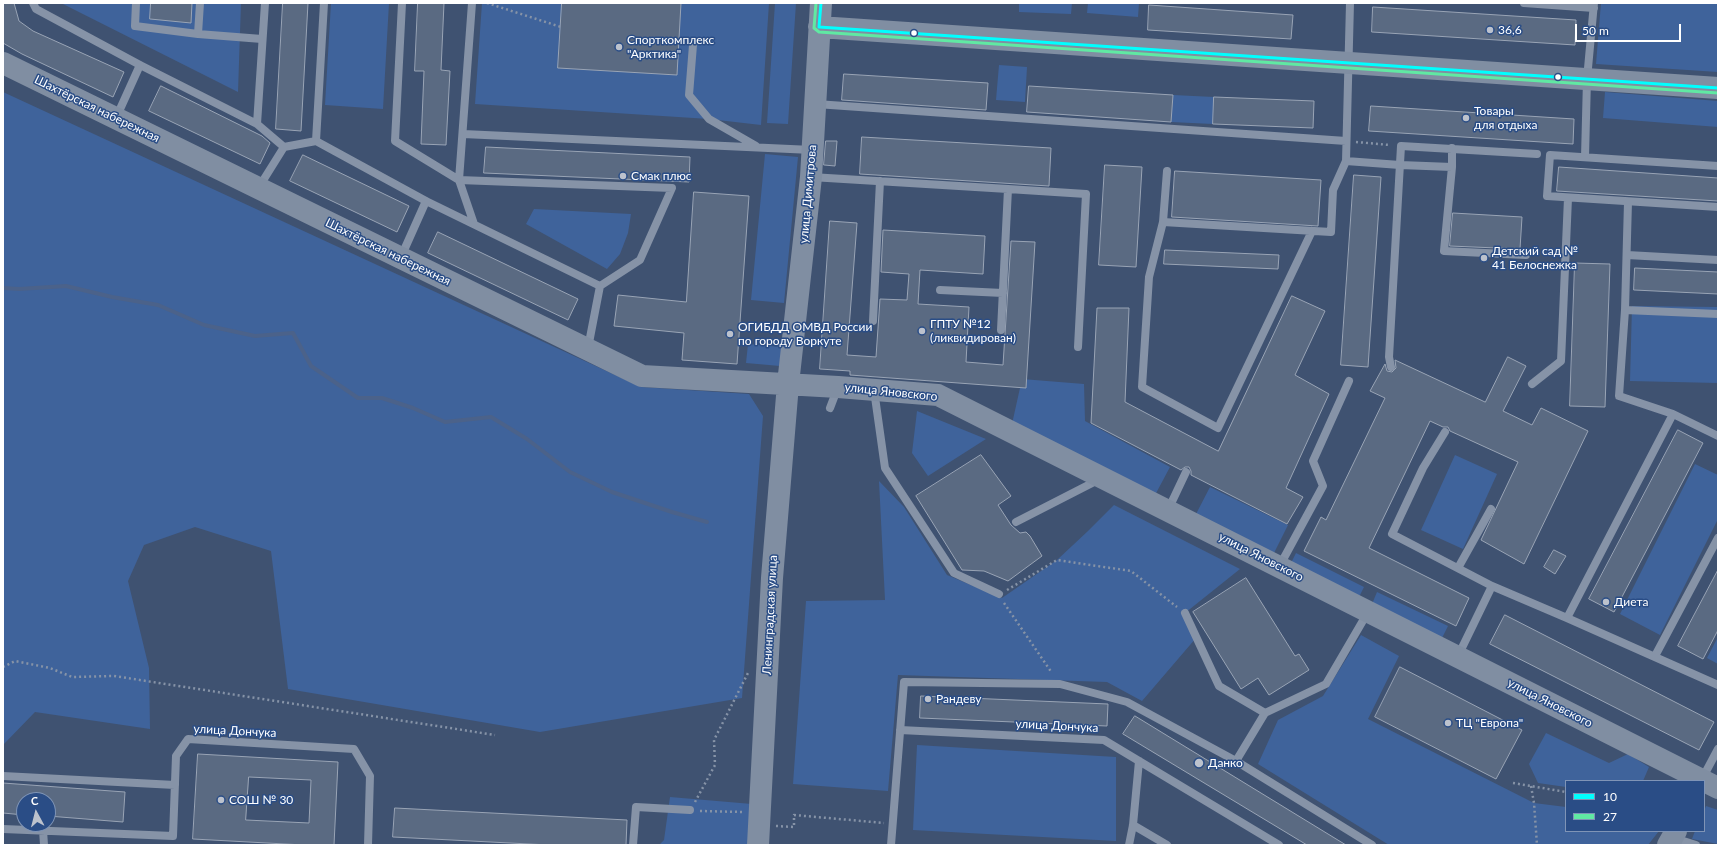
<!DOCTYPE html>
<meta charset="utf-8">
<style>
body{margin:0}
#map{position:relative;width:1721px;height:848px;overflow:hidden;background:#3f5271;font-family:Lato,sans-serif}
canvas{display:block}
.frame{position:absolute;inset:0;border:4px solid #fff;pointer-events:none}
.legend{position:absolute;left:1565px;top:780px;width:140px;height:52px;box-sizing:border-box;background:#2a4d86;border:1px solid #7f94b6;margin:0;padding:5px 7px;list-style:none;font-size:12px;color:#fff}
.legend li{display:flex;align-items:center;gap:8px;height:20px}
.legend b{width:20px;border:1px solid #7f94b6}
.north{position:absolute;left:16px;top:792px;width:40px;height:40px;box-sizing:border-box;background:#2a4d86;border:1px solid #7f94b6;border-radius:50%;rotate:353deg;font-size:11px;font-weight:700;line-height:16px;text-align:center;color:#fff}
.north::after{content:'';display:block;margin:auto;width:14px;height:18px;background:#bcc2cd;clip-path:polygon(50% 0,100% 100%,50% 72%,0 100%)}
.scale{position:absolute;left:1575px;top:24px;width:106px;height:18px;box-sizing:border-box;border:2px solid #fff;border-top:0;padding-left:5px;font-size:12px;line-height:14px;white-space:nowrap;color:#fff;-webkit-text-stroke:3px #2a4d86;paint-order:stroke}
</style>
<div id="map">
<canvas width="1721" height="848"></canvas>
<div class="frame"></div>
<ul class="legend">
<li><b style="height:5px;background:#0ff"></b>10</li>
<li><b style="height:5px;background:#60e9a3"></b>27</li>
</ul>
<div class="north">С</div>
<div class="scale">50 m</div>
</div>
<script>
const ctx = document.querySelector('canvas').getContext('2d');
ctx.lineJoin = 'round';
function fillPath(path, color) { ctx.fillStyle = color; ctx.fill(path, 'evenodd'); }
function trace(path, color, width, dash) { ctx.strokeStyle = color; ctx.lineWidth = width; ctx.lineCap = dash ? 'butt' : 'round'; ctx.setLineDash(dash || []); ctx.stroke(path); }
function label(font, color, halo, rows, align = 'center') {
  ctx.font = font + ' Lato,sans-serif'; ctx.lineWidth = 3; ctx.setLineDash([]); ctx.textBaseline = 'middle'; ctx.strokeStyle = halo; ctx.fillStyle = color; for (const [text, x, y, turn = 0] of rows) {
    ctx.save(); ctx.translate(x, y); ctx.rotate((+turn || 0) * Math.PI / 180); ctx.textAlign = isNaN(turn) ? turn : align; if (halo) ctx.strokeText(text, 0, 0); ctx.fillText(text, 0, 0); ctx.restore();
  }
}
fillPath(new Path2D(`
 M 61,3 L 241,3 L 238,92 Z
 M 331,3 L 389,3 L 383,109 L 325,105 Z
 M 482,3 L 769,3 L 761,125 L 709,119 L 475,104 Z
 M 775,3 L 796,3 L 788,124 L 767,123 Z
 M 1019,3 L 1072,3 L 1071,14 L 1019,12 Z
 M 1088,3 L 1139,3 L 1138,17 L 1087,13 Z
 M 1601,3 L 1718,3 L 1718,72 L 1596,64 Z
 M 999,65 L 1027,67 L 1025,102 L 996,100 Z
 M 3,92 L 641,387 L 749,394 L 763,416 L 742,698 L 540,732 L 288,689 L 271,551 L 195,527 L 144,545 L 128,581 L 149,668 L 150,729 L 35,712 L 3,745 Z
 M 1605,92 L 1718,101 L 1718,127 L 1603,118 Z
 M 1173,95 L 1214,97 L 1213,124 L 1171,122 Z
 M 765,154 L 798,157 L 784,303 L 751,300 Z
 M 534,209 L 631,214 L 628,233 L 620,254 L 607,269 L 526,224 Z
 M 1632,306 L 1718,307 L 1718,383 L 1630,381 Z
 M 748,344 L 782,347 L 780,366 L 746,363 Z
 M 1022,379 L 1084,384 L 1085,421 L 1170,467 L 1154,497 L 1012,424 Z
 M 917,411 L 986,439 L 928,476 L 912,453 Z
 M 1455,455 L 1497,474 L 1463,549 L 1421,530 Z
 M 1695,464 L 1718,475 L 1718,519 L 1660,635 L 1620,614 Z
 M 879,481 L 904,507 L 947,575 L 1002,598 L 1057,560 L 1088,531 L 1114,505 L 1240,569 L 1185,613 L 1196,638 L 1142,701 L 1107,682 L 898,675 L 888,791 L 793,784 L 806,601 L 885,600 Z
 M 1210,487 L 1288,525 L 1273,555 L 1195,516 Z
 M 1296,553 L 1364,587 L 1359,597 L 1291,563 Z
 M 1377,592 L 1448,626 L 1442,638 L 1372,604 Z
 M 1361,635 L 1399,656 L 1368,719 L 1534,803 L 1566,807 L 1566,831 L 1659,831 L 1648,845 L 1389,845 L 1258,764 L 1278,720 L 1323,696 Z
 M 1718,637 L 1718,664 L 1707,658 Z
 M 1546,733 L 1609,763 L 1628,754 L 1649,767 L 1643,781 L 1566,781 L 1566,787 L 1538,783 L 1529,764 Z
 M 917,745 L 1116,757 L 1116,841 L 913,830 Z
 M 670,797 L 752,804 L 749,845 L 659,845 L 664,840 Z
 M 1706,806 L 1718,810 L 1718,844 L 1692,839 L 1695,831 L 1704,831 L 1704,811 Z`), '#3f639b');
trace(new Path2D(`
 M 3,288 L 19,289 L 66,286 L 112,297 L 158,305 L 204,325 L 255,336 L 293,333 L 311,366 L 358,398 L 382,398 L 413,408 L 445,422 L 491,417 L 527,439 L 570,472 L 612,492 L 672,512 L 707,522`), '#4b628a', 4);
const building = new Path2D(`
 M 3,3 L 14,3 L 19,21 L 33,31 L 124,72 L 113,97 L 22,54 L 3,43 Z
 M 151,3 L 192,3 L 191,23 L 150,19 Z
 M 283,3 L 308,3 L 301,131 L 276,129 Z
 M 418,3 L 444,3 L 441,70 L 450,71 L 446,145 L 421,144 L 424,71 L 415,71 Z
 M 562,3 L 681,3 L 677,75 L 558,68 Z
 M 1149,5 L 1293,15 L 1291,39 L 1148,30 Z
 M 1373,7 L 1576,20 L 1575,45 L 1372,32 Z
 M 844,74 L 988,83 L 986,110 L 842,100 Z
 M 161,86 L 262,136 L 270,143 L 260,164 L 149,111 Z
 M 1029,86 L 1173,95 L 1171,122 L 1027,112 Z
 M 1214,97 L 1314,101 L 1313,128 L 1213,124 Z
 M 1371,106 L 1574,119 L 1573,144 L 1369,131 Z
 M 862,137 L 1051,148 L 1049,186 L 860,174 Z
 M 826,141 L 837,141 L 835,166 L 824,165 Z
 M 486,147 L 690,157 L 689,182 L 484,173 Z
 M 303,155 L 409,206 L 397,232 L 290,181 Z
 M 1105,165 L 1142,167 L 1136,267 L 1099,265 Z
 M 1559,167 L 1718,178 L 1718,201 L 1557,191 Z
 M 1175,171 L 1321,180 L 1318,226 L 1172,217 Z
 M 1354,175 L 1381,177 L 1368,367 L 1341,365 Z
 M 694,192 L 749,196 L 737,364 L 682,360 L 684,333 L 614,326 L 618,295 L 686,302 Z
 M 1453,213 L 1522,217 L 1520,249 L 1450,246 Z
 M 830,221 L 857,223 L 847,355 L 876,357 L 880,299 L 907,300 L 909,274 L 881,272 L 883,230 L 985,236 L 983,274 L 920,270 L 918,304 L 969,307 L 966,362 L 1003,365 L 1011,241 L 1035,242 L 1026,388 L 850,375 L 850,371 L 820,369 Z
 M 438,232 L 578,299 L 568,320 L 428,253 Z
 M 1165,250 L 1279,255 L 1278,269 L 1164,264 Z
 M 1575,263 L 1610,264 L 1605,407 L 1570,406 Z
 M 1635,268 L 1718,272 L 1718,294 L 1634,290 Z
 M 1292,296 L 1325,311 L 1295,375 L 1329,394 L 1286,488 L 1303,497 L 1287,524 L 1191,475 L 1191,471 L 1189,467 L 1185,467 L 1181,470 L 1091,423 L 1097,308 L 1129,308 L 1125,402 L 1218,451 Z
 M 1508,357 L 1526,366 L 1503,411 L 1532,425 L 1541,408 L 1588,431 L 1524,564 L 1481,540 L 1518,462 L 1450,431 L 1448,427 L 1443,427 L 1430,421 L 1369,548 L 1469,598 L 1456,626 L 1304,551 L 1321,517 L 1326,520 L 1385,398 L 1370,391 L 1385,364 L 1387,371 L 1392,372 L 1396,368 L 1395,360 L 1485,402 Z
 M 1678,430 L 1703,443 L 1614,612 L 1589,599 Z
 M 981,455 L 1011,496 L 998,505 L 1011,525 L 1020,533 L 1026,532 L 1030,536 L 1042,556 L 1008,581 L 984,571 L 962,570 L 916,496 Z
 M 1554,550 L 1566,556 L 1555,574 L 1544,567 Z
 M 1718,570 L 1718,630 L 1703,659 L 1678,646 Z
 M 1246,578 L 1295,656 L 1299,654 L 1309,670 L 1269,695 L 1258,678 L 1241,689 L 1193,612 Z
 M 1505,615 L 1714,722 L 1699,750 L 1490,644 Z
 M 1400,667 L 1522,730 L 1496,779 L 1375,717 Z
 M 921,696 L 1108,704 L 1107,726 L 920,718 Z
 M 1135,716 L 1346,845 L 1307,845 L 1123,734 Z
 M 198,754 L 338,762 L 334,845 L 304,845 L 193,839 ZM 249,777 L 311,780 L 309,823 L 246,820 Z
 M 3,783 L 125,792 L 123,822 L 48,816 L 48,800 L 24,800 L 24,815 L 3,813 Z
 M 395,808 L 627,820 L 626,845 L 549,845 L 393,837 Z`);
fillPath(building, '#5a6a82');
trace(building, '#99a4b5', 1);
trace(new Path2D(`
 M 487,3 L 561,27
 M 1356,142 L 1390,145
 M 1007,590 L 1057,560 L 1131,571 L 1177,607
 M 1004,603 L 1052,673
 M 3,667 L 15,661 L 50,668 L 72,677 L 114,676 L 495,735
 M 1513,783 L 1566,792
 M 1531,786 L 1534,803 L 1537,845
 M 695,802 L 715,765 L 714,740 L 749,671
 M 700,811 L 743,812
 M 776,826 L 794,827 L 794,815 L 884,823`), '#8693a7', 2.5, [2, 3]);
trace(new Path2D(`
 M 33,3 L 36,9 L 140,65 L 257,124
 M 136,3 L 135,26 L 198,34 L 262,39
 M 265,3 L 257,124 L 284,147
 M 402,3 L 395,141 L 459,180 L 672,188 L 640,260 L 600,286 L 588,348
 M 472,3 L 459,180 L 474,224
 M 1350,3 L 1346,161 L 1400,165 L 1452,167
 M 1524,3 L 1594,8
 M 198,34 L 200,3
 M 693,45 L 689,95 L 709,119 L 756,146
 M 816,104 L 1346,141
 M 116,118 L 140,65
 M 463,134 L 812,150
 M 316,141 L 324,3
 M 1452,148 L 1452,167 L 1444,251 L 1526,255
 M 1585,157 L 1587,79 L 1594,3
 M 1718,166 L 1550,155 L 1547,196 L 1718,207
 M 1167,171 L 1163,222 L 1149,277 L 1142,387 L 1218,428 L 1312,231
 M 811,177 L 1008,189 L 1001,330
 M 259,187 L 284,147 L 316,141 L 426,201 L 600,286
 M 1008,189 L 1086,194 L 1078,347
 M 1628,202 L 1625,310 L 1718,314
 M 1163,222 L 1331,232 L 1333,190 L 1346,161
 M 1627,255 L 1718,260
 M 401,257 L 426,201
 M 940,290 L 1003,293
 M 1625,310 L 1619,396 L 1673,414
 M 873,321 L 880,181
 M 1391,367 L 1389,357 L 1401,146 L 1537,154
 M 1532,384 L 1561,361 L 1568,198
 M 874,390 L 885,468 L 954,573 L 999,594
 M 830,408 L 838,387
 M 1445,432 L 1423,468 L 1392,534 L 1492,586 L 1567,618 L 1718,685
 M 1168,510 L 1186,472
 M 1016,522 L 1100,479
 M 1279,567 L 1323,486 L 1313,461 L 1349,381
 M 1458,568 L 1491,509
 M 1185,613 L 1219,686 L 1265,713
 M 1567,618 L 1673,414 L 1718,436
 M 1458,656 L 1492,586
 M 1655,656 L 1718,538
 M 900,730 L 1104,740 L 1279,845
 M 1236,761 L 1265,713 L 1326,684 L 1368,612
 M 3,776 L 175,785
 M 1702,779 L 1718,749
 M 1133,825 L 1167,845
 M 3,829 L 173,836 L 176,756 L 188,739 L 354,749 L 370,776 L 368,845
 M 43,830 L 44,845
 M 1674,838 L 1696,845
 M 633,845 L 636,807 L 690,810
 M 891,845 L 904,682 L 1060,684 L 1127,702 L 1236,761 L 1372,845
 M 1129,845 L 1133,825 L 1139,761`), '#8693a7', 8);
trace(new Path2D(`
 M 819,27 L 1718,88
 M 3,63 L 642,376 L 838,387 L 938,395 L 1718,788
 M 758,845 L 772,578 L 788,384 L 811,177 L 821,3
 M 1668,845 L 1676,831`), '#808ea2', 22);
trace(new Path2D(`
 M 821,3 L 819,27 L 1718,88`), '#0ff', 3);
trace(new Path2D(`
 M 816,3 L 814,28 L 819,32 L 1718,93`), '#60e9a3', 3);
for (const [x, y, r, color] of [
 [1490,30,4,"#bcc2cd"],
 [914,33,3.5,"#fff"],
 [619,47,4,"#bcc2cd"],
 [1558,77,3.5,"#fff"],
 [1466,118,4,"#bcc2cd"],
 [623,176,4,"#bcc2cd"],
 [1484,258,4,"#bcc2cd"],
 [922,331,4,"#bcc2cd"],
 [730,334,4,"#bcc2cd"],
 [1606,602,4,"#bcc2cd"],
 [928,699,4,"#bcc2cd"],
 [1448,723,4,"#bcc2cd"],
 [1199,763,5,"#bcc2cd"],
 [221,800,4,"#bcc2cd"]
]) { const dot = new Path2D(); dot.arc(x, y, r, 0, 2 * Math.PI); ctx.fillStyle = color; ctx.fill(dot); trace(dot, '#2a4d86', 1.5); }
label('12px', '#fff', '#2a4d86', [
 ["36,6",1498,30],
 ["Спорткомплекс",627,40],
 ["\"Арктика\"",627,54],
 ["Товары",1474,111],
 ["для отдыха",1474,125],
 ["Смак плюс",631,176],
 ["Детский сад №",1492,251],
 ["41 Белоснежка",1492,265],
 ["ГПТУ №12",930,324],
 ["(ликвидирован)",930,338],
 ["ОГИБДД ОМВД России",738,327],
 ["по городу Воркуте",738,341],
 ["Диета",1614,602],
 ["Рандеву",936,699],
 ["ТЦ \"Европа\"",1456,723],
 ["Данко",1208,763],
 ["СОШ № 30",229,800]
], 'left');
label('12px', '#fff', '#2a4d86', [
 ["Шахтёрская набережная",97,109,26],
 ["улица Димитрова",808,194,-85],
 ["Шахтёрская набережная",388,252,26],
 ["улица Яновского",891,392,6],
 ["улица Яновского",1261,557,27],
 ["Ленинградская улица",770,615,-87],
 ["улица Яновского",1550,703,27],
 ["улица Дончука",1057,726,3],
 ["улица Дончука",235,731,3]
]);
</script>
